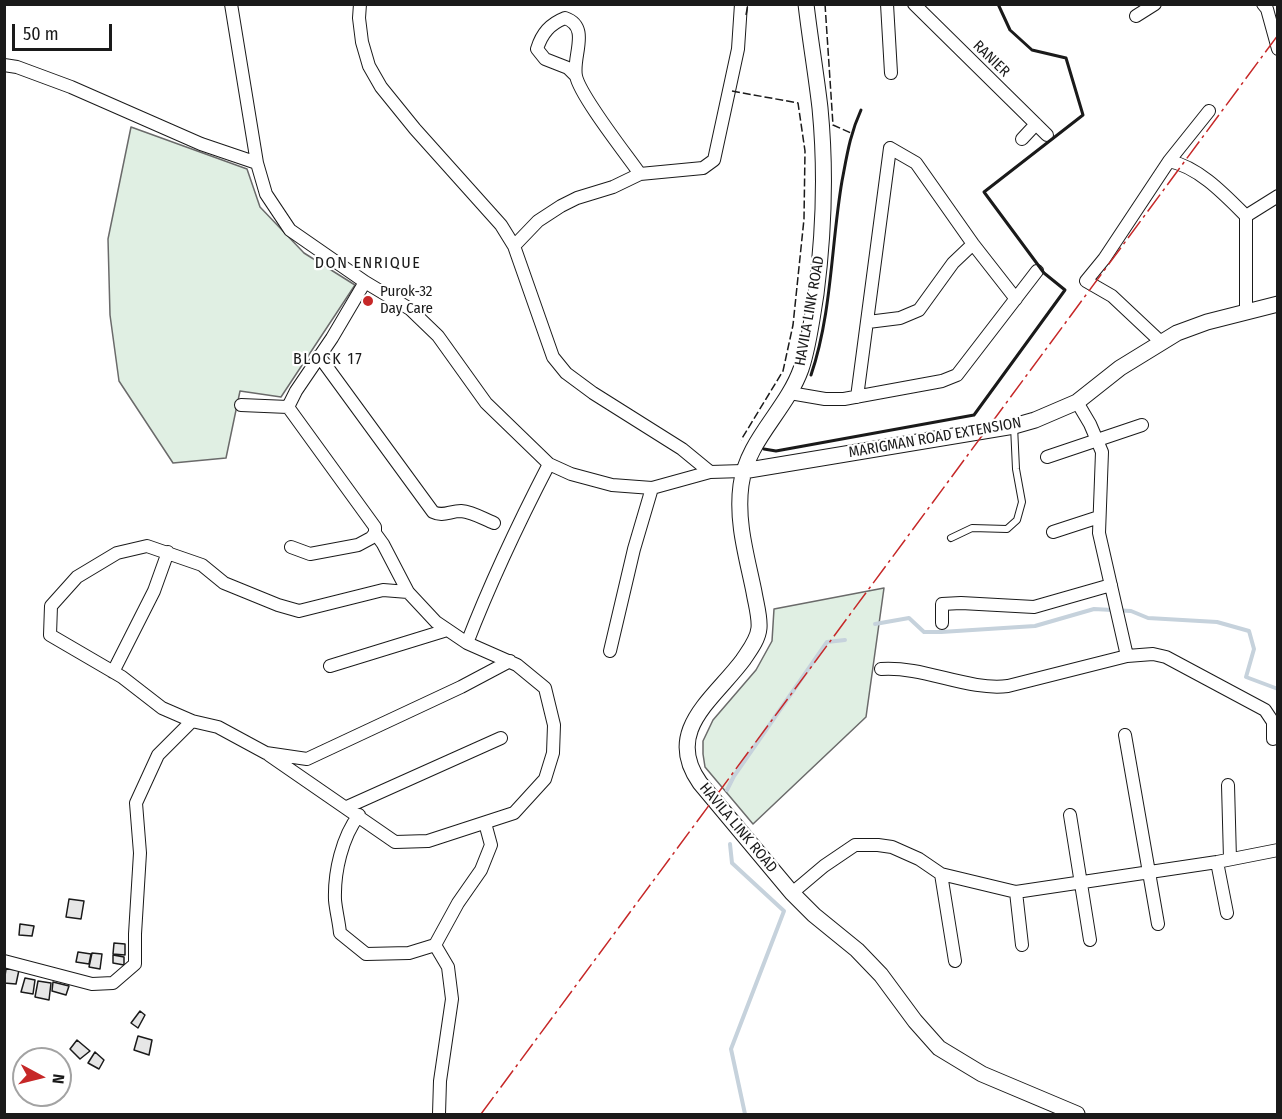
<!DOCTYPE html>
<style>
body{margin:0}
#map{position:relative;width:1282px;height:1119px;overflow:hidden;background:#fff;font-family:"Fira Sans Condensed",sans-serif}
canvas{display:block}
.frame{position:absolute;inset:0;border:6px solid #1a1a1a;pointer-events:none}
.north{position:absolute;left:12px;top:1047px;width:60px;height:60px;box-sizing:border-box;background:#fff;border:2px solid #a3a3a3;border-radius:50%;rotate:97deg;font-size:16px;font-weight:700;line-height:24px;text-align:center;color:#1a1a1a}
.north::after{content:'';display:block;margin:auto;width:21px;height:27px;background:#c62828;clip-path:polygon(50% 0,100% 100%,50% 72%,0 100%)}
.scale{position:absolute;left:12px;top:24px;width:100px;height:27px;box-sizing:border-box;border:3px solid #1a1a1a;border-top:0;padding-left:8px;font-size:18px;line-height:21px;white-space:nowrap;color:#1a1a1a;-webkit-text-stroke:4px #fff;paint-order:stroke}
</style>
<div id="map">
<canvas width="1282" height="1119"></canvas>
<div class="frame"></div>
<div class="north">N</div>
<div class="scale">50 m</div>
</div>
<script>
const ctx = document.querySelector('canvas').getContext('2d');
ctx.lineJoin = 'round';
function fillPath(path, color) { ctx.fillStyle = color; ctx.fill(path, 'evenodd'); }
function trace(path, color, width, dash) { ctx.strokeStyle = color; ctx.lineWidth = width; ctx.lineCap = dash ? 'butt' : 'round'; ctx.setLineDash(dash || []); ctx.stroke(path); }
function label(font, color, halo, rows, align = 'center') {
  ctx.font = font + ' "Fira Sans Condensed",sans-serif'; ctx.lineWidth = 4.5; ctx.setLineDash([]); ctx.textBaseline = 'middle'; ctx.strokeStyle = halo; ctx.fillStyle = color; for (const [text, x, y, turn = 0] of rows) {
    ctx.save(); ctx.translate(x, y); ctx.rotate((+turn || 0) * Math.PI / 180); ctx.textAlign = isNaN(turn) ? turn : align; if (halo) ctx.strokeText(text, 0, 0); ctx.fillText(text, 0, 0); ctx.restore();
  }
}
const green = new Path2D(`
 M 131,127 L 247,169 L 260,207 L 304,253 L 355,285 L 281,397 L 240,391 L 226,458 L 173,463 L 119,381 L 110,315 L 108,239 Z
 M 884,588 L 866,717 L 753,824 L 705,767 L 703,754 L 703,741 L 713,720 L 756,670 L 772,641 L 774,609 Z`);
fillPath(green, '#e0efe3');
trace(green, '#6a6a6a', 1.5);
trace(new Path2D(`
 M 875,624 L 909,618 L 924,632 L 941,632 L 1035,626 L 1094,609 L 1131,611 L 1148,618 L 1217,622 L 1249,631 L 1254,649 L 1246,677 L 1278,689
 M 727,790 L 734,776 L 827,642 L 845,640
 M 730,844 L 732,863 L 784,911 L 731,1049 L 745,1114`), '#c6d2dc', 4);
const building = new Path2D(`
 M 69,899 L 84,901 L 81,919 L 66,917 Z
 M 20,924 L 34,926 L 32,936 L 19,935 Z
 M 114,943 L 125,944 L 125,955 L 113,954 Z
 M 78,952 L 91,954 L 89,964 L 76,962 Z
 M 92,953 L 102,954 L 100,969 L 89,967 Z
 M 113,955 L 124,957 L 124,965 L 113,963 Z
 M 6,969 L 19,970 L 16,984 L 4,983 Z
 M 25,978 L 35,980 L 33,994 L 21,992 Z
 M 38,981 L 51,983 L 49,1000 L 35,997 Z
 M 53,982 L 69,986 L 66,995 L 52,991 Z
 M 140,1011 L 145,1015 L 138,1028 L 131,1023 Z
 M 138,1036 L 152,1040 L 149,1055 L 134,1050 Z
 M 77,1040 L 90,1051 L 80,1059 L 70,1049 Z
 M 95,1052 L 104,1060 L 99,1069 L 88,1063 Z`);
fillPath(building, '#e6e6e6');
trace(building, '#1a1a1a', 1.5);
const service = new Path2D(`
 M 951,538 L 972,528 L 1007,529 L 1017,520 L 1022,502 L 1016,469 L 1014,426`);
const minor = new Path2D(`
 M 231,4 L 257,163 L 266,194 L 290,230 L 365,282 L 410,309 L 438,336 L 486,403 L 549,464 L 571,474 L 612,485 L 652,488 L 710,472 L 743,471
 M 360,4 L 359,18 L 362,42 L 369,66 L 381,87 L 415,129 L 501,225 L 514,246 L 553,357 L 566,373 L 593,393 L 682,449 L 710,472
 M 887,4 L 891,73
 M 914,4 L 1047,135
 M 1263,4 L 1267,9 L 1278,49
 M 1136,16 L 1155,4
 M 4,65 L 17,67 L 71,87 L 201,144 L 257,163
 M 576,76 L 568,68 L 545,59 L 537,49 C 542,33 550,24 565,18 C 591,27 572,56 576,76 C 580,96 626,154 640,174
 M 1022,139 L 1036,124
 M 1169,161 C 1199,167 1225,195 1246,216 L 1246,311
 M 1246,216 L 1278,196
 M 514,246 L 538,221 L 561,206 L 577,198 L 613,187 L 640,174 L 703,168 L 714,160 L 738,49 L 741,4
 M 868,322 L 900,318 L 919,310 L 953,263 L 973,244
 M 1162,343 L 1112,296 L 1086,281 L 1104,259 L 1169,161 L 1209,111
 M 319,356 L 433,512 C 443,517 450,511 461,511 C 473,512 484,519 494,523
 M 790,393 L 825,399 L 844,399 L 942,381 L 957,375 L 1037,271
 M 857,397 L 890,148 L 916,163 L 973,244 L 1016,299
 M 1077,402 L 1090,424 L 1102,452 L 1099,533 L 1127,656
 M 241,405 L 288,407 L 296,391 L 332,338 L 365,282
 M 288,407 L 375,527 L 375,533 L 371,538 L 358,545 L 310,554 L 291,547
 M 1047,457 L 1142,425
 M 1053,532 L 1099,517
 M 375,533 L 383,544 L 408,592
 M 942,623 L 942,604 L 961,603 L 1034,607 L 1111,585
 M 610,651 L 634,549 L 652,488
 M 330,666 L 447,630
 M 881,669 C 925,666 967,691 1008,686 L 1127,656 L 1153,654 L 1166,657 L 1265,710 L 1273,722 L 1273,739
 M 113,672 L 154,591 L 168,552
 M 192,721 L 162,708 L 122,677 L 50,635 L 51,606 L 77,577 L 117,553 L 147,546 L 202,565 L 224,583 L 278,605 L 299,611 L 383,590 L 408,592 L 436,622 L 467,643
 M 1125,735 L 1158,924
 M 269,755 L 395,842 L 428,841 L 514,813 L 545,779 L 553,753 L 554,725 L 545,688 L 517,665 L 467,643 C 491,581 519,522 549,464
 M 1228,785 L 1230,859
 M 347,807 L 501,738
 M 359,815 C 342,837 334,872 335,900 C 336,911 339,922 340,933 L 366,954 L 409,953 L 435,945 L 448,967 L 452,999 L 440,1081 L 439,1114
 M 1070,815 L 1090,940
 M 1217,862 L 1227,913
 M 941,874 L 955,961
 M 1016,892 L 1022,945
 M 792,893 L 824,866 L 855,845 L 878,845 L 892,847 L 919,859 L 941,874 L 1016,892 L 1217,862 L 1278,850
 M 435,945 L 458,903 L 481,870 L 491,845 L 485,823
 M 4,961 L 92,984 L 113,983 L 135,964 L 135,934 L 140,853 L 136,803 L 158,755 L 192,721 L 218,727 L 266,753 L 307,759 L 461,687 L 510,661`);
const tertiary = new Path2D(`
 M 806,4 C 810,39 816,73 820,108 C 826,170 824,232 816,294 C 812,318 809,345 801,369 C 786,411 747,440 741,485 C 736,522 747,557 754,592 C 756,604 760,617 759,628 C 758,640 749,651 743,660 C 714,699 663,731 700,783 L 792,893 L 814,915 L 857,950 L 881,975 L 915,1021 L 939,1048 L 982,1074 L 1077,1114
 M 743,471 L 1014,426 L 1035,420 L 1077,402 L 1120,368 L 1177,333 L 1207,322 L 1278,304`);
trace(service, '#1a1a1a', 8);
trace(minor, '#1a1a1a', 14);
trace(tertiary, '#1a1a1a', 17);
trace(service, '#fff', 6);
trace(minor, '#fff', 12);
trace(tertiary, '#fff', 15);
trace(new Path2D(`
 M 825,4 L 833,125 L 851,133
 M 746,15 L 748,4
 M 732,91 L 798,103 L 805,151 L 804,219 L 793,325 L 783,371 L 741,440`), '#1a1a1a', 1.5, [8, 3]);
trace(new Path2D(`
 M 811,375 C 832,313 831,245 842,181 C 847,155 850,134 861,110
 M 764,449 L 776,451 L 974,415 L 1065,290 L 1044,273 L 984,192 L 1083,115 L 1066,58 L 1032,50 L 1010,30 L 998,4`), '#1a1a1a', 3);
trace(new Path2D(`
 M 481,1114 L 1278,35`), '#c62828', 1.5, [21, 4.5, 3, 4.5]);
for (const [x, y, r, color] of [
 [368,301,6,"#c62828"]
]) { const dot = new Path2D(); dot.arc(x, y, r, 0, 2 * Math.PI); ctx.fillStyle = color; ctx.fill(dot); trace(dot, '#fff', 2); }
label('15px', '#1a1a1a', '#fff', [
 ["RANIER",991,59,44],
 ["HAVILA LINK ROAD",810,311,-80],
 ["MARIGMAN ROAD EXTENSION",935,438,-10],
 ["HAVILA LINK ROAD",738,828,50]
]);
label('15px', '#1a1a1a', '#fff', [
 ["Purok-32",380,292],
 ["Day Care",380,309]
], 'left');
ctx.letterSpacing = '1.5px';
label('16px', '#1a1a1a', '#fff', [
 ["DON ENRIQUE",368,264],
 ["BLOCK 17",328,360]
]);
ctx.letterSpacing = '0px';
</script>
